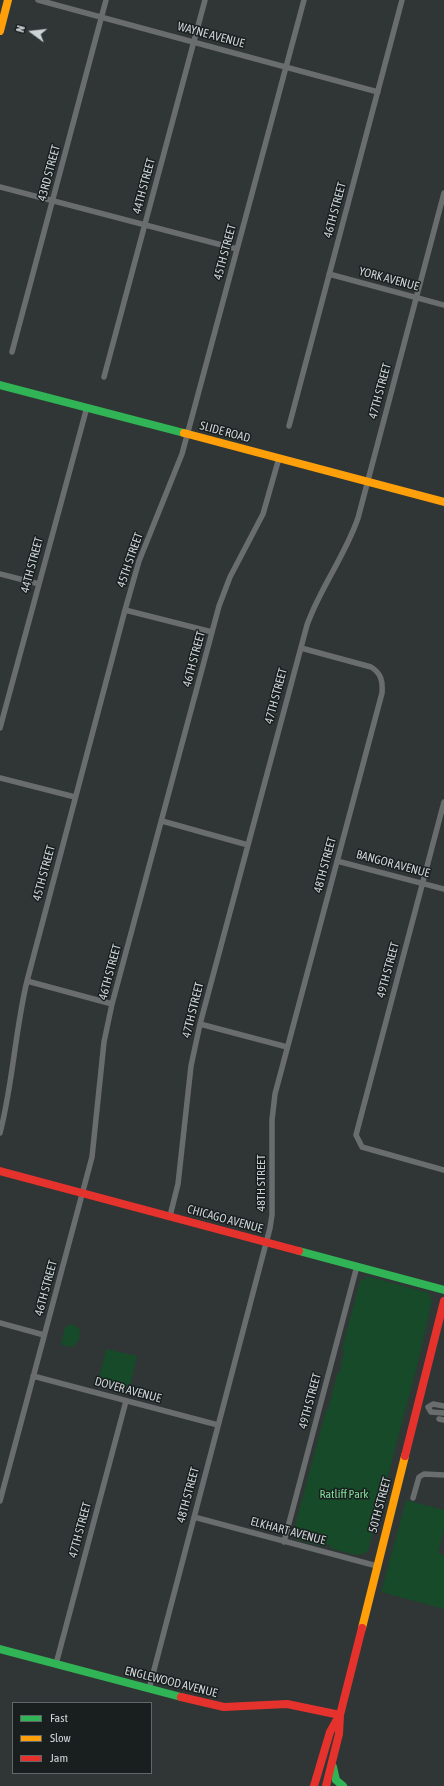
<!DOCTYPE html>
<style>
body{margin:0}
#map{position:relative;width:444px;height:1786px;overflow:hidden;background:#303636;font-family:"Asap Condensed",sans-serif}
canvas{display:block}
.legend{position:absolute;left:12px;top:1702px;width:140px;height:72px;box-sizing:border-box;background:#191e1f;border:1px solid #616768;margin:0;padding:5px 7px;list-style:none;font-size:12px;color:#cdd4d5}
.legend li{display:flex;align-items:center;gap:8px;height:20px}
.legend b{width:20px;border:1px solid #616768}
.north{position:absolute;left:12px;top:12px;width:40px;height:40px;-webkit-text-stroke:3px #191e1f;paint-order:stroke;rotate:285deg;font-size:11px;font-weight:700;line-height:16px;text-align:center;color:#cdd4d5}
.north::after{content:'';display:block;margin:auto;width:14px;height:18px;background:#cdd4d5;clip-path:polygon(50% 0,100% 100%,50% 72%,0 100%)}
</style>
<div id="map">
<canvas width="444" height="1786"></canvas>
<ul class="legend">
<li><b style="height:5px;background:#30b455"></b>Fast</li>
<li><b style="height:5px;background:#ff9f0a"></b>Slow</li>
<li><b style="height:5px;background:#e5322d"></b>Jam</li>
</ul>
<div class="north">N</div>
</div>
<script>
const ctx = document.querySelector('canvas').getContext('2d');
ctx.lineJoin = 'round';
function fillPath(path, color) { ctx.fillStyle = color; ctx.fill(path, 'evenodd'); }
function trace(path, color, width, dash) { ctx.strokeStyle = color; ctx.lineWidth = width; ctx.lineCap = dash ? 'butt' : 'round'; ctx.setLineDash(dash || []); ctx.stroke(path); }
function label(font, color, halo, rows, align = 'center') {
  ctx.font = font + ' "Asap Condensed",sans-serif'; ctx.lineWidth = 3; ctx.setLineDash([]); ctx.textBaseline = 'middle'; ctx.strokeStyle = halo; ctx.fillStyle = color; for (const [text, x, y, turn = 0] of rows) {
    ctx.save(); ctx.translate(x, y); ctx.rotate((+turn || 0) * Math.PI / 180); ctx.textAlign = isNaN(turn) ? turn : align; if (halo) ctx.strokeText(text, 0, 0); ctx.fillText(text, 0, 0); ctx.restore();
  }
}
fillPath(new Path2D(`
 M 366,1276 L 429,1293 L 432,1301 L 416,1370 L 368,1551 L 362,1555 L 357,1554 L 356,1555 L 330,1548 L 330,1545 L 327,1544 L 326,1547 L 298,1540 L 293,1533 L 326,1410 L 328,1410 L 337,1374 L 340,1372 L 344,1350 L 342,1349 L 360,1281 L 362,1278 L 363,1280 L 366,1279 Z
 M 72,1324 L 80,1329 L 79,1340 L 73,1347 L 61,1345 L 65,1327 Z
 M 106,1349 L 137,1356 L 130,1387 L 99,1379 Z
 M 406,1500 L 444,1510 L 444,1530 L 438,1553 L 444,1555 L 444,1609 L 381,1592 Z`), '#164a28');
trace(new Path2D(`
 M 38,0 L 378,92
 M 0,187 L 237,249
 M 329,274 L 444,305
 M 12,352 L 106,0
 M 104,377 L 205,0
 M 289,426 L 402,0
 M 0,574 L 39,584
 M 125,610 L 212,632
 M 0,728 L 87,407
 M 0,778 L 75,797
 M 444,802 L 356,1135 L 362,1147 L 444,1170
 M 162,821 L 248,845
 M 337,861 L 444,889
 M 27,981 L 112,1004
 M 200,1024 L 287,1047
 M 0,1133 C 13,1083 15,1031 27,981 L 125,610 L 139,561 L 182,454 L 304,0
 M 170,1216 L 178,1184 L 191,1066 L 200,1024 L 307,625 C 320,588 345,556 358,518 L 444,193
 M 0,1323 L 44,1335
 M 33,1376 L 218,1425
 M 444,1406 L 433,1404 L 428,1407 L 431,1412 L 444,1413
 M 439,1419 L 444,1420
 M 413,1498 L 419,1477 L 424,1474 L 444,1475
 M 0,1501 L 92,1157 L 104,1042 L 112,1004 L 219,606 L 230,577 L 263,514 L 279,458
 M 194,1517 L 377,1566
 M 284,1542 L 357,1266
 M 56,1664 L 126,1401
 M 149,1689 L 270,1228 L 272,1215 L 272,1120 L 275,1094 L 382,693 C 383,681 381,673 371,667 L 301,648`), '#6a6d6d', 5.5);
trace(new Path2D(`
 M 0,385 L 184,433
 M 299,1251 L 444,1290
 M 0,1649 L 181,1697
 M 333,1767 L 336,1780 L 343,1786`), '#30b455', 8);
trace(new Path2D(`
 M 0,31 L 8,0
 M 184,433 L 444,502
 M 362,1628 L 405,1456`), '#ff9f0a', 8);
trace(new Path2D(`
 M 0,1171 L 299,1251
 M 405,1456 L 444,1301
 M 181,1697 L 224,1707 L 287,1704 L 340,1715
 M 314,1786 L 330,1732 L 339,1716
 M 326,1786 L 339,1734 L 340,1715 L 362,1628`), '#e5322d', 8);
label('12px', '#cdd4d5', '#191e1f', [
 ["WAYNE AVENUE",211,35,15],
 ["43RD STREET",49,173,-75],
 ["44TH STREET",144,186,-75],
 ["46TH STREET",335,210,-75],
 ["45TH STREET",225,252,-75],
 ["YORK AVENUE",389,279,15],
 ["47TH STREET",380,391,-75],
 ["SLIDE ROAD",225,432,15],
 ["45TH STREET",130,560,-71],
 ["44TH STREET",32,565,-75],
 ["46TH STREET",194,659,-75],
 ["47TH STREET",276,696,-75],
 ["BANGOR AVENUE",393,864,15],
 ["48TH STREET",325,865,-75],
 ["45TH STREET",44,873,-75],
 ["49TH STREET",388,970,-75],
 ["46TH STREET",110,972,-75],
 ["47TH STREET",193,1010,-76],
 ["48TH STREET",261,1183,-90],
 ["CHICAGO AVENUE",225,1219,15],
 ["46TH STREET",46,1288,-75],
 ["DOVER AVENUE",128,1390,15],
 ["49TH STREET",310,1401,-75],
 ["48TH STREET",188,1495,-75],
 ["50TH STREET",380,1505,-75],
 ["47TH STREET",80,1530,-75],
 ["ELKHART AVENUE",288,1531,15],
 ["ENGLEWOOD AVENUE",171,1682,14]
]);
label('12px', '#81db98', '#191e1f', [
 ["Ratliff Park",344,1494]
]);
</script>
